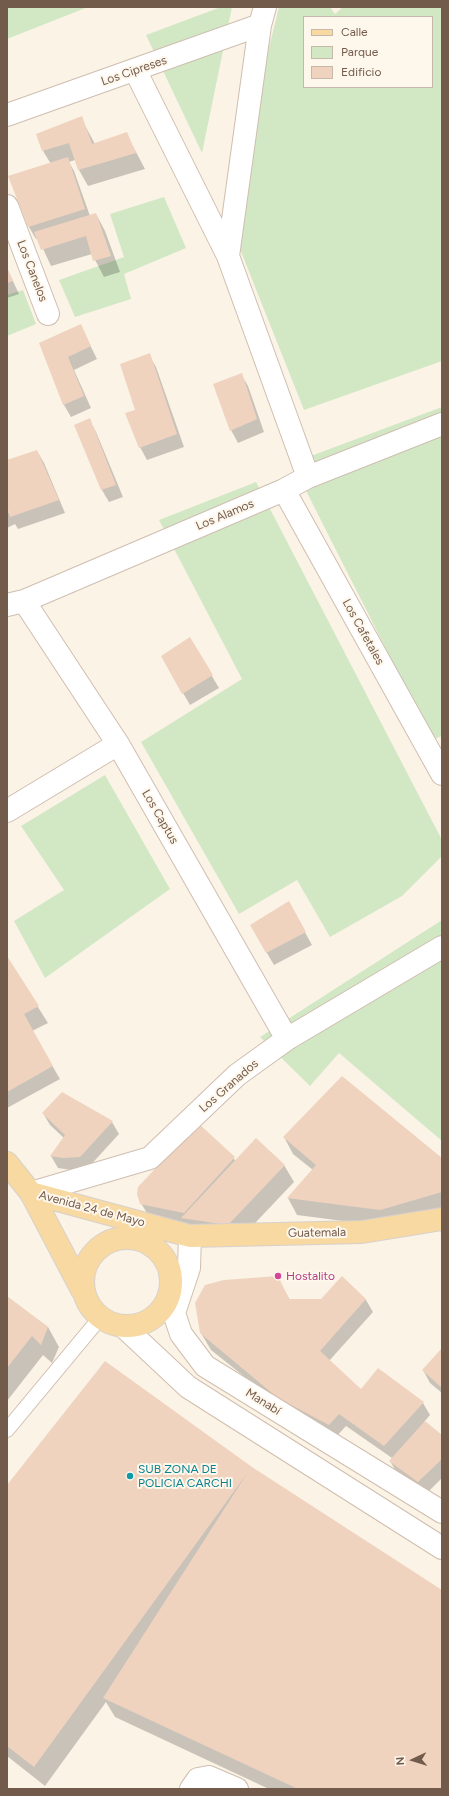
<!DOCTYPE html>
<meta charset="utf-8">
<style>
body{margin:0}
#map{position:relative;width:449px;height:1796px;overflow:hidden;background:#fbf3e6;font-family:Figtree,sans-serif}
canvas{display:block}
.frame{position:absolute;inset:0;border:8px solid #735b4c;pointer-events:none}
.legend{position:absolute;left:303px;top:16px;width:130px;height:72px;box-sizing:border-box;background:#fef7ec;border:1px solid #c6b9ac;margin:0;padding:5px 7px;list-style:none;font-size:12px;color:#735b4c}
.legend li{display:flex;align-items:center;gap:8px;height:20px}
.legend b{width:20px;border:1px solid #c6b9ac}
.north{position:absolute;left:393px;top:1740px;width:40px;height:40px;-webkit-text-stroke:3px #fef7ec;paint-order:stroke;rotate:266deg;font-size:11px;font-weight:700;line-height:16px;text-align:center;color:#735b4c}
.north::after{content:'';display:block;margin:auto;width:14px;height:18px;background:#735b4c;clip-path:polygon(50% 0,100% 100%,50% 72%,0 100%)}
</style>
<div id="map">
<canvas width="449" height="1796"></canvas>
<div class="frame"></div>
<ul class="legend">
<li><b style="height:5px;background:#f7d9a1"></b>Calle</li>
<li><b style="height:11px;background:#d2e8c5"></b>Parque</li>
<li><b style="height:11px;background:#efd3bf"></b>Edificio</li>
</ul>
<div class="north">N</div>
</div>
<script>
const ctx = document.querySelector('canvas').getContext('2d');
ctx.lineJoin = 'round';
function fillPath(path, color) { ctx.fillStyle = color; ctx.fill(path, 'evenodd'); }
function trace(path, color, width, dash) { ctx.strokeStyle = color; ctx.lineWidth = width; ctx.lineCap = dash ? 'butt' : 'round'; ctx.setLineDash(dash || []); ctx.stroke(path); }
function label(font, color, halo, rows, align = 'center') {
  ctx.font = font + ' Figtree,sans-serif'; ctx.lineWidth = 4; ctx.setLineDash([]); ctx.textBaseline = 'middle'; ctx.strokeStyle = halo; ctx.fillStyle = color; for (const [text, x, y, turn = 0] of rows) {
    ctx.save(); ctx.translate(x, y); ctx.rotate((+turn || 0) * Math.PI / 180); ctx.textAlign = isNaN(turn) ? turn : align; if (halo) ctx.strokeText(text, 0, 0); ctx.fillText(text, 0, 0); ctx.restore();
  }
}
fillPath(new Path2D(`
 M 7,7 L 88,7 L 7,39 Z
 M 221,7 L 232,7 L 202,153 L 146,35 Z
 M 279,7 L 330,7 L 335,14 L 343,7 L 442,7 L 442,361 L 304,410 L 236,239 L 240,166 ZM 304,17 L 432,17 L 432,87 L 304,87 Z
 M 164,197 L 186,248 L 124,274 L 131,299 L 75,317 L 59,280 L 124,257 L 110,214 Z
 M 23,290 L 36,324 L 7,336 L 7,295 Z
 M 442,407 L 442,736 L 432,740 L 292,463 Z
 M 256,482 L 442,840 L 442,856 L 402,896 L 330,937 L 297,880 L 239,914 L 141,742 L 242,679 L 159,520 Z
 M 105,775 L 170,889 L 45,978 L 14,921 L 64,890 L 21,826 Z
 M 442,920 L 442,1141 L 339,1053 L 310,1086 L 260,1037 Z`), '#d2e8c5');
fillPath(new Path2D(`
 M 81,118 L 95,144 L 126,133 L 145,169 L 88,186 L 79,170 L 75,160 L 69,162 L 74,171 L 90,216 L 96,214 L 105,231 L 120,272 L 104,277 L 92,254 L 51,266 L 38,238 L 36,239 L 29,227 L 51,164 L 43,151 Z
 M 7,268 L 19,294 L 7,298 Z
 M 80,325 L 97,359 L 74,370 L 91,408 L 71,417 L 64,405 L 40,343 Z
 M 149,355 L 156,367 L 184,447 L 147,460 L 140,447 L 136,410 Z
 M 241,374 L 248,386 L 264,432 L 238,443 L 231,430 Z
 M 89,419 L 96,432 L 123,497 L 109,502 L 102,490 Z
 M 37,451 L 44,463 L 65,513 L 18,529 L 15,524 L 7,528 L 7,511 L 11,515 L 7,505 L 7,462 Z
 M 190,639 L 219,688 L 190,705 L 162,657 Z
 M 288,902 L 312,945 L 274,965 L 251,926 Z
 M 7,958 L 48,1023 L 32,1031 L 60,1079 L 7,1108 Z
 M 62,1094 L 112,1122 L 119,1134 L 87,1169 L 71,1170 L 58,1168 L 51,1156 L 64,1138 L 50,1125 L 43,1113 Z
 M 198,1124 L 236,1161 L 284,1165 L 294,1182 L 238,1241 L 151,1220 L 141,1203 Z
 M 284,1137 L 442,1160 L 442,1211 L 390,1227 L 297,1215 L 288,1198 L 313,1170 L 293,1154 Z
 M 277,1277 L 290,1300 L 322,1300 L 342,1278 L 366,1300 L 373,1312 L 329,1361 L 361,1390 L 423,1403 L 430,1415 L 424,1422 L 442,1437 L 442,1478 L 426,1494 L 397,1473 L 390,1461 L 392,1458 L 346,1426 L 336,1437 L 287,1411 L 256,1384 L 255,1385 L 211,1350 L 201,1333 Z
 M 7,1297 L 48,1327 L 59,1347 L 52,1363 L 43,1355 L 7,1401 Z
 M 442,1350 L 442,1393 L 430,1383 L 423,1370 Z
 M 251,1468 L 442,1592 L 442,1789 L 269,1789 L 115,1717 L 106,1702 L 45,1786 L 7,1756 L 7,1486 Z`), '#0003');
fillPath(new Path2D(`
 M 82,116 L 92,144 L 127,132 L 136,153 L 78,170 L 69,143 L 42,151 L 36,134 Z
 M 68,157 L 85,209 L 28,227 L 8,176 Z
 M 96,213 L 111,256 L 93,261 L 86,236 L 41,250 L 34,232 Z
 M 7,269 L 13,281 L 7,283 Z
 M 81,324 L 91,346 L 68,357 L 84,396 L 63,405 L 39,343 Z
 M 150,353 L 177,434 L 139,448 L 125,413 L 135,410 L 120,364 Z
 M 242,373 L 257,419 L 230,431 L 213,384 Z
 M 90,418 L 116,485 L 101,490 L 74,425 Z
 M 37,450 L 59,500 L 10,517 L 7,507 L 7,460 Z
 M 190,637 L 213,675 L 182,694 L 161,656 Z
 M 289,901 L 306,932 L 266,953 L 250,925 Z
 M 7,956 L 39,1006 L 24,1014 L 53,1066 L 7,1092 Z
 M 342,1076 L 442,1158 L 442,1192 L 380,1210 L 287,1198 L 316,1165 L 283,1137 Z
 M 62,1092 L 113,1121 L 80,1157 L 63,1158 L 50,1156 L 65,1135 L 42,1113 Z
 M 198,1123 L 235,1157 L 184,1213 L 140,1204 L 137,1194 L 138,1187 Z
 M 256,1138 L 285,1165 L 228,1225 L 181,1218 Z
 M 278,1276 L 289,1299 L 321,1299 L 342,1276 L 366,1299 L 320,1351 L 361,1389 L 378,1368 L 424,1402 L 384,1446 L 339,1414 L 329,1425 L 278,1398 L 200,1333 L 195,1303 L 205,1285 L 224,1280 Z
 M 7,1296 L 48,1327 L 41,1345 L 32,1336 L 7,1368 Z
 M 442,1348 L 442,1388 L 422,1370 Z
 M 105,1361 L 252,1467 L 442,1590 L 442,1789 L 298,1789 L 103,1698 L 248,1472 L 34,1767 L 7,1746 L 7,1485 Z
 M 425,1421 L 442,1435 L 442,1459 L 418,1482 L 389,1461 Z`), '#efd3bf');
const lane = new Path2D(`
 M 7,1430 L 100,1318`);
const street = new Path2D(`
 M 135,70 L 228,256 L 308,477
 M 7,115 L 260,25
 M 7,206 L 48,314
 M 228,256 L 260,25 L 265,7
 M 284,490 L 442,774
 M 24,601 L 118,744 L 287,1039
 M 7,605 L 24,601 L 284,490 L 308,477 L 442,424
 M 7,811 L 118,744
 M 31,1193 L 150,1158 L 237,1075 L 287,1039 L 442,947
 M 191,1789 L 198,1779 L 209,1777 L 237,1789`);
const secondary = new Path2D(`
 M 190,1236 L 189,1268 L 174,1313 L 181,1334 L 205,1366 L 442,1512
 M 124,1327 L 188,1387 L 442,1548`);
const primary = new Path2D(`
 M 7,1163 L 31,1193 L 82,1290
 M 31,1193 L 190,1236 L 362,1232 L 442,1219
 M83 1282a44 44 0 1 1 88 0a44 44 0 1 1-88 0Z`);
trace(lane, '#cfbeb0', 16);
trace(street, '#cfbeb0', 24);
trace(secondary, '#d1bead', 24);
trace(primary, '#d8d1cd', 24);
trace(lane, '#fff', 14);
trace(street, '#fff', 22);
trace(secondary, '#fff', 22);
trace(primary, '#f7d9a1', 22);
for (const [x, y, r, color] of [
 [278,1276,4,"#d1479c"],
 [130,1476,4,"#0f9aa8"]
]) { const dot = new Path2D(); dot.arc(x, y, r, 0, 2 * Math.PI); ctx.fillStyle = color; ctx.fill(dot); trace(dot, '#fef7ec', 1.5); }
label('12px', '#735b4c', '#fef7ec', [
 ["Los Cipreses",134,71,-19],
 ["Los Canelos",32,271,69],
 ["Los Alamos",225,515,-23],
 ["Los Cafetales",363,632,61],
 ["Los Captus",160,817,60],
 ["Los Granados",229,1086,-41],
 ["Avenida 24 de Mayo",92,1209,15],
 ["Guatemala",317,1233,-1],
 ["Manabí",263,1402,32]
]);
label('12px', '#b23c85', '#fef7ec', [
 ["Hostalito",286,1276]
], 'left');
label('12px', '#0d838f', '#fef7ec', [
 ["SUB ZONA DE",138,1469],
 ["POLICIA CARCHI",138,1483]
], 'left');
</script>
